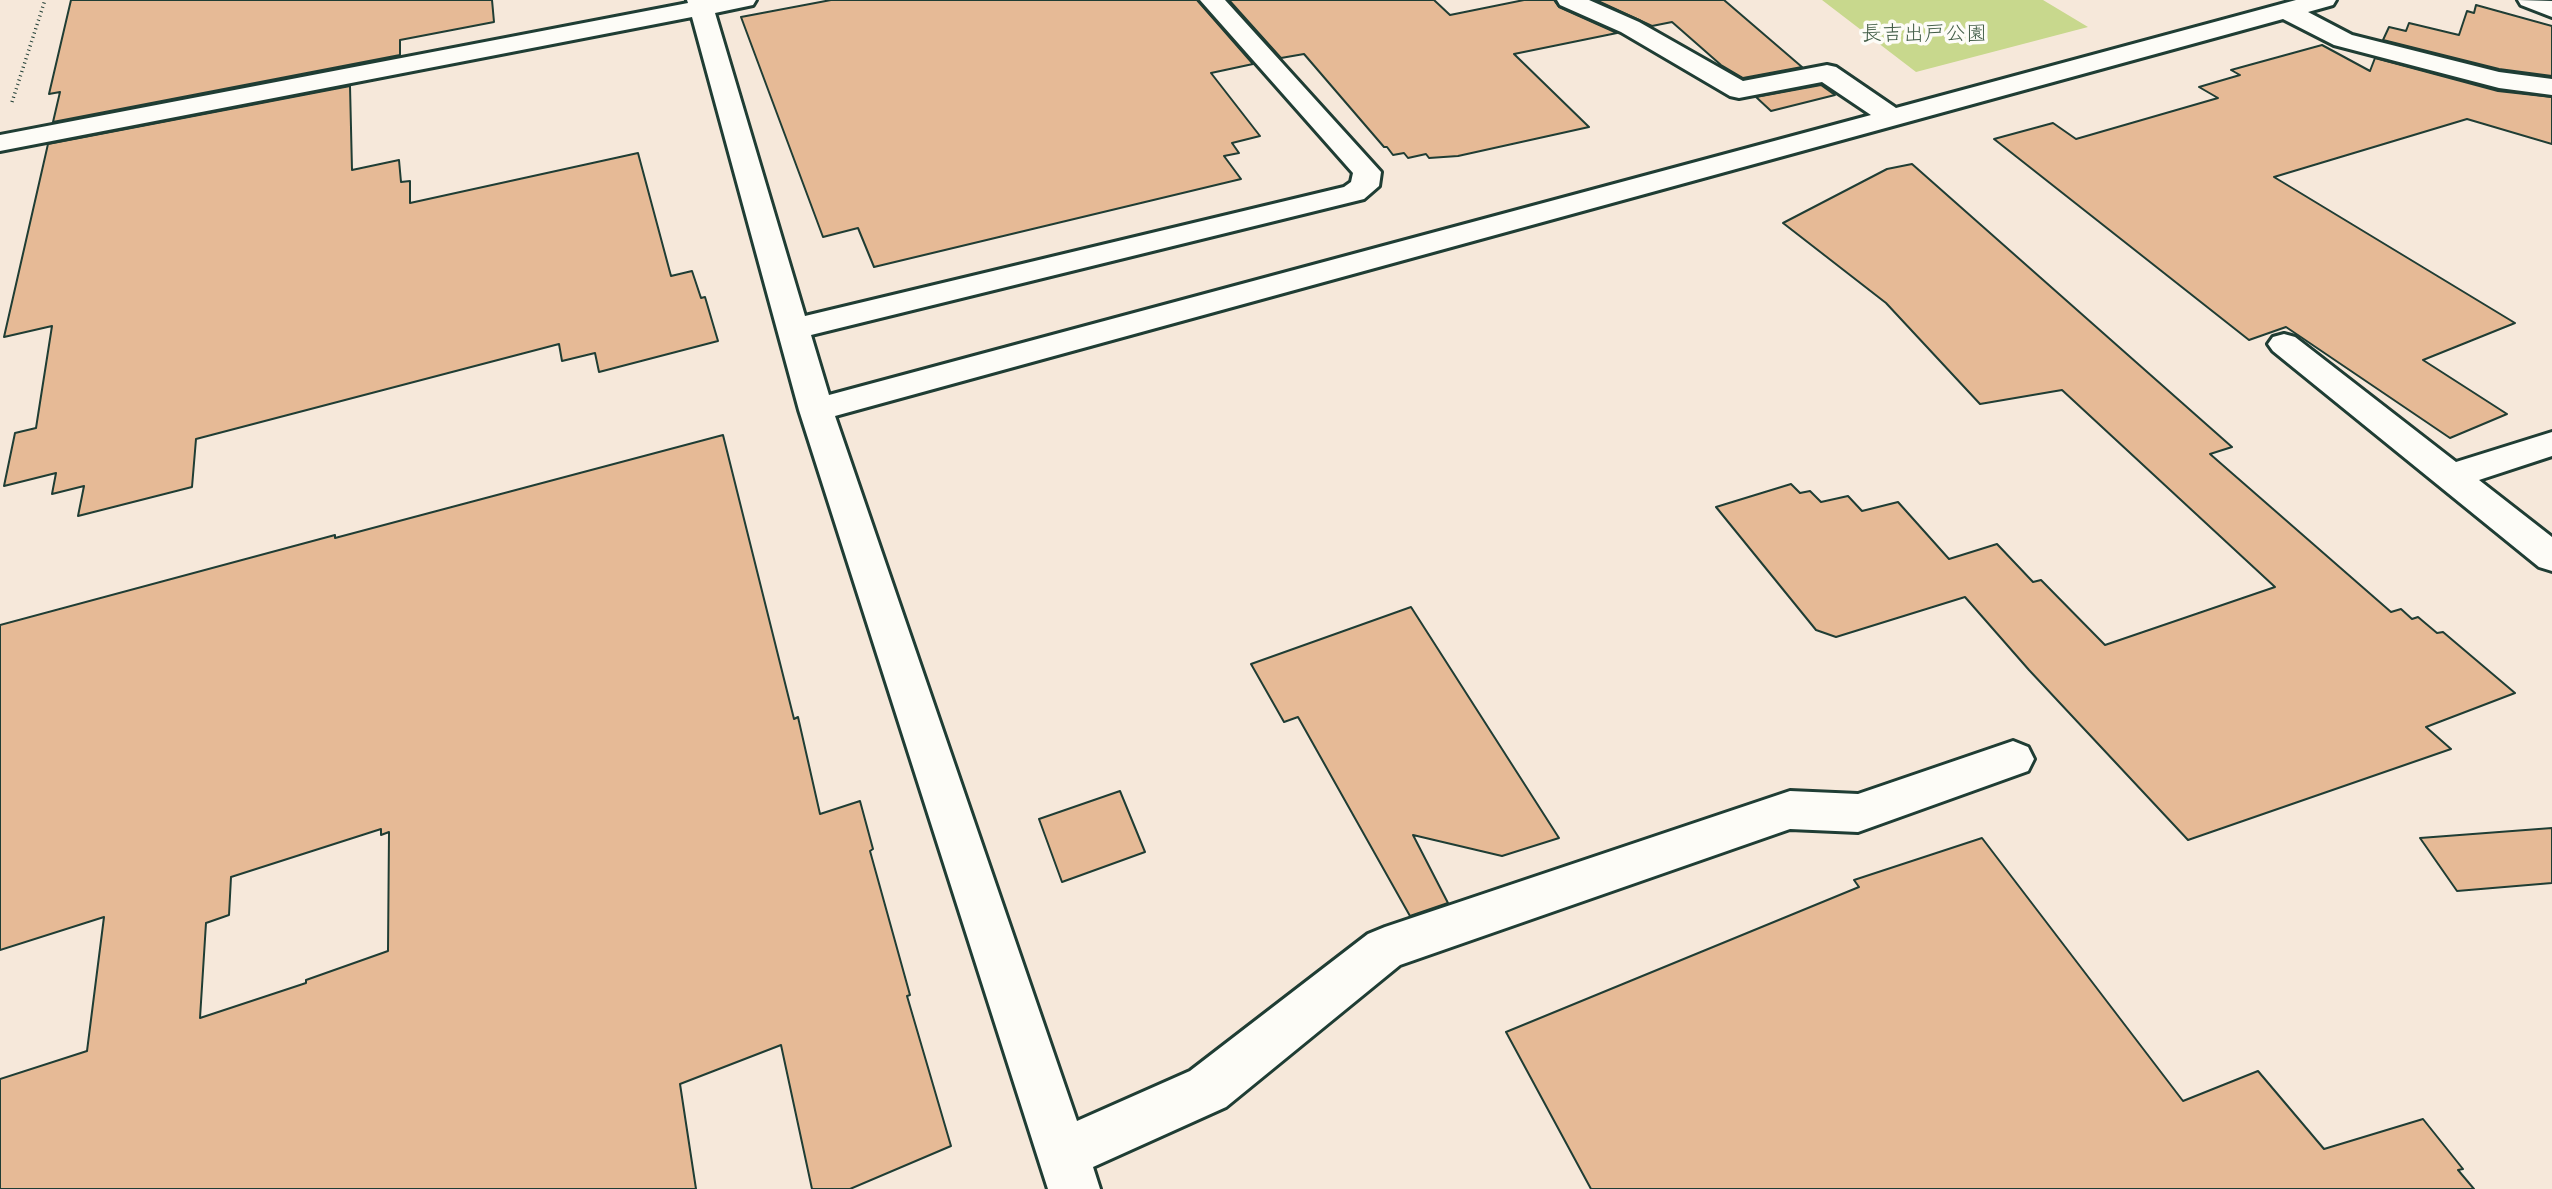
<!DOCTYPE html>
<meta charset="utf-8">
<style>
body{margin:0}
canvas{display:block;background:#f6e8da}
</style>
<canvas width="2552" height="1189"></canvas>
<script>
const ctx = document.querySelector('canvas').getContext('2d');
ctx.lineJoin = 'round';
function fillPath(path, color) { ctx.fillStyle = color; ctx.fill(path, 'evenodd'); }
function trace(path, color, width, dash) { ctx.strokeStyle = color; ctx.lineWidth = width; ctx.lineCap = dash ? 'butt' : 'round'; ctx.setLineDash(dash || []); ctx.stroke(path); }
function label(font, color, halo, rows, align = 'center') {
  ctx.font = font + ' "Patrick Hand","Klee One",sans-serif'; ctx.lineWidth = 7; ctx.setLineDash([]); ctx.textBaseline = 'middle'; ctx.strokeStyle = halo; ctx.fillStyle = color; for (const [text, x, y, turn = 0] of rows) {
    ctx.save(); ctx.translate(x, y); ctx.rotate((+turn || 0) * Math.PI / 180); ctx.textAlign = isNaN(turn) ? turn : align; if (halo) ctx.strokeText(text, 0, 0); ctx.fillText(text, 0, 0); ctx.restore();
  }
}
fillPath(new Path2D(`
 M 1822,0 L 2043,0 L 2088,27 L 1916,72 Z`), '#c8d88d');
const building = new Path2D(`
 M 71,0 L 492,0 L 494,22 L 400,40 L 400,55 L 53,122 L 60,92 L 49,94 Z
 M 831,0 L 1197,0 L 1253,64 L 1211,73 L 1260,136 L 1232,143 L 1239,153 L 1224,156 L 1241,179 L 874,267 L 858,228 L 823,237 L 741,17 Z
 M 1229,0 L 1434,0 L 1450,15 L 1524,0 L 1554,0 L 1559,7 L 1617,33 L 1514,54 L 1589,127 L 1458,156 L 1429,158 L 1426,154 L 1408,158 L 1404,153 L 1393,155 L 1387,147 L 1384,147 L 1304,54 L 1281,58 Z
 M 1596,0 L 1724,0 L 1802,67 L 1743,78 L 1721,65 L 1672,22 L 1652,26 Z
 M 2476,5 L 2552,26 L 2552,76 L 2499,69 L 2383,40 L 2389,27 L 2406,31 L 2409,23 L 2459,35 L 2467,11 L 2474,13 Z
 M 2322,45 L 2370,71 L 2375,58 L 2498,91 L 2552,97 L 2552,144 L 2467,119 L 2274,177 L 2515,323 L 2423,360 L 2507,414 L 2450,438 L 2286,327 L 2249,340 L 1994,139 L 2053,123 L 2076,139 L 2218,98 L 2199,87 L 2240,75 L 2231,70 Z
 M 1821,85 L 1835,95 L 1771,111 L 1756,97 Z
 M 350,86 L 352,170 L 399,160 L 401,182 L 410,181 L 410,203 L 638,153 L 671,276 L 692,271 L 701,298 L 705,297 L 718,341 L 599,372 L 595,353 L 562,361 L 559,344 L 196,439 L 192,487 L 78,516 L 84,486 L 52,494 L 56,473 L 4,486 L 15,433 L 36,428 L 52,326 L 4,337 L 48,144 Z
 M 1912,164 L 2232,447 L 2210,454 L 2391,612 L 2401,609 L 2412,619 L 2418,617 L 2437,633 L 2443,632 L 2515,693 L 2426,727 L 2451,749 L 2188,840 L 2029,670 L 1965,597 L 1836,637 L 1816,630 L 1716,507 L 1791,484 L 1800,493 L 1810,491 L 1821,502 L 1848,496 L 1862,511 L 1898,502 L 1949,559 L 1997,544 L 2033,582 L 2041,580 L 2105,645 L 2275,587 L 2062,390 L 1980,404 L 1886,303 L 1783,223 L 1887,169 Z
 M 723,435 L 794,719 L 798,717 L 820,814 L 860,801 L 873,849 L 870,851 L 910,995 L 907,996 L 951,1146 L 850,1189 L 812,1189 L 781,1045 L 680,1084 L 696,1189 L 0,1189 L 0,1079 L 87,1051 L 104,917 L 0,950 L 0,625 L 335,535 L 335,538 ZM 381,829 L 381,835 L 389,832 L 388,951 L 306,980 L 306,983 L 200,1018 L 206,923 L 229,915 L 231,877 Z
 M 1411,607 L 1559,838 L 1502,856 L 1413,835 L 1448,903 L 1410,916 L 1298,717 L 1284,722 L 1251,664 Z
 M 1120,791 L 1145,852 L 1062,882 L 1039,819 Z
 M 2552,828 L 2552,883 L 2457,891 L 2420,838 Z
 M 1982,838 L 2183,1101 L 2258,1071 L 2324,1149 L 2423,1119 L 2463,1169 L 2458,1170 L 2474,1189 L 1591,1189 L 1506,1032 L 1859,887 L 1854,880 Z`);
fillPath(building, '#e6ba96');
trace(building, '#1f3d34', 2);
const minor = new Path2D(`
 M 687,0 L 756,0 L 753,5 L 715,13 L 805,316 L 1344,187 L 1351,182 L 1353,173 L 1200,0 L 1225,0 L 1381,172 L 1379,186 L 1364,199 L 811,335 L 829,395 L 1871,115 L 1822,82 L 1739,98 L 1730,96 L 1621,32 L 1560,5 L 1557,0 L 1589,0 L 1639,22 L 1743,81 L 1827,65 L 1836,67 L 1896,108 L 2296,0 L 2336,0 L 2333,5 L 2308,12 L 2352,35 L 2499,72 L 2552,79 L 2552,95 L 2499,88 L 2334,45 L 2283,19 L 835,416 L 1077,1121 L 1190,1071 L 1368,934 L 1385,927 L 1790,791 L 1858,794 L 2013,741 L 2028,747 L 2034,759 L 2028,771 L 1858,832 L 1790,829 L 1400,965 L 1226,1107 L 1093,1167 L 1100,1189 L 1048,1189 L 799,410 L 692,17 L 0,151 L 0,135 L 688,3 Z
 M 2518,0 L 2552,1 L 2552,17 L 2521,5 Z
 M 2284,334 L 2295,337 L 2456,462 L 2552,432 L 2552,456 L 2479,480 L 2552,537 L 2552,571 L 2539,567 L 2273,351 L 2268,344 L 2273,337 Z`);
trace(minor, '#1f3d34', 6);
trace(new Path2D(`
 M 12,102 L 45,0`), '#1f3d34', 3.5, [1, 3.5]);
fillPath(minor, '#fdfcf7');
label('21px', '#415c46', '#fdfcf7', [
 ["長吉出戸公園",1924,34]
]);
</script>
